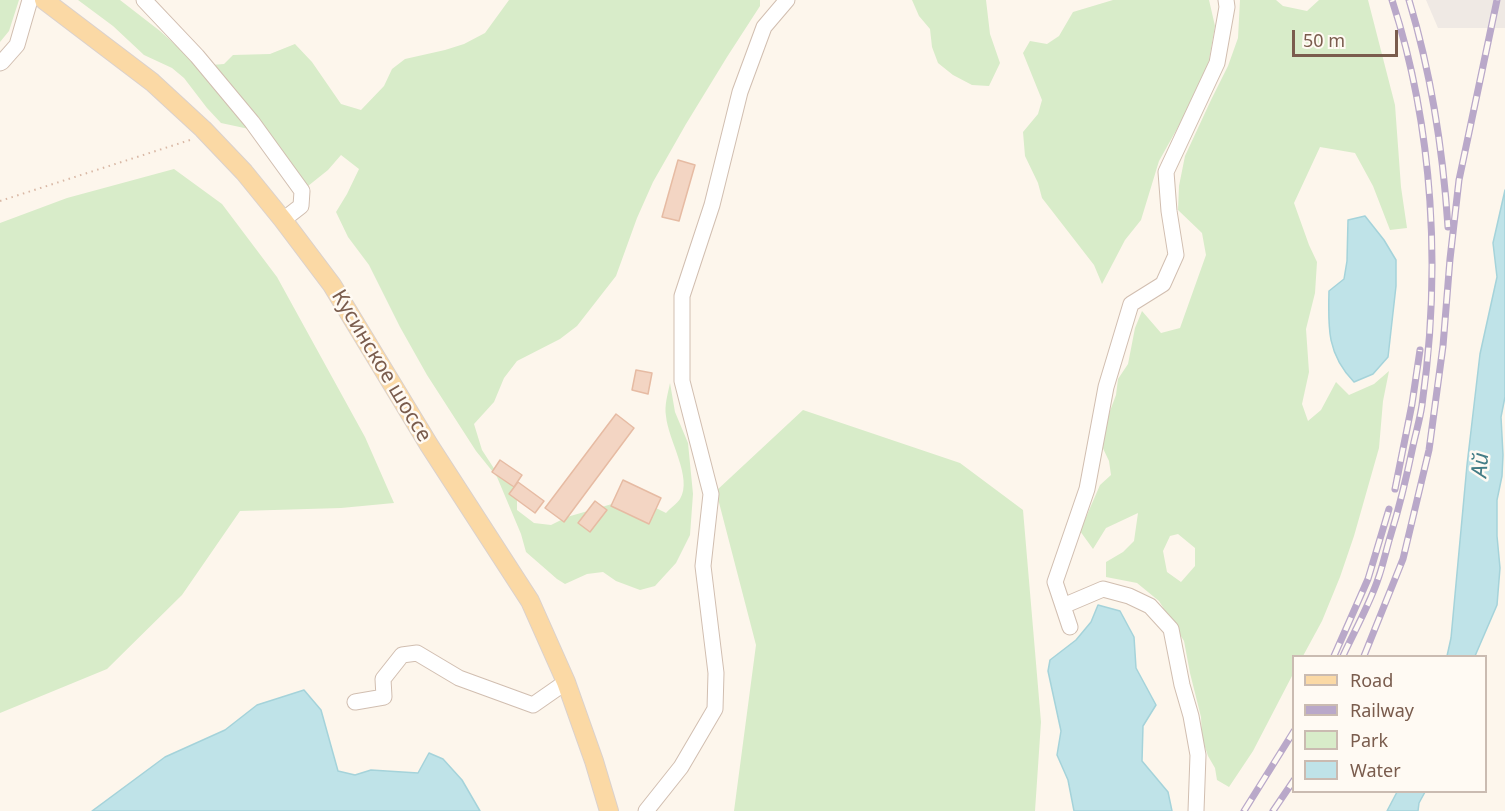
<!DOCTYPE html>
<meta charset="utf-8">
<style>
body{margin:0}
#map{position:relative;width:1505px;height:811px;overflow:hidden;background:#fdf6ec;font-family:"Noto Sans",sans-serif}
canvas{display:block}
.legend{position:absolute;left:1292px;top:655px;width:195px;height:138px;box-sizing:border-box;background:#fffaf3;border:2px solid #cabbb1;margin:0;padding:8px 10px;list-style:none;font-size:18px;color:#7a5c4d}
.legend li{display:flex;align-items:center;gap:12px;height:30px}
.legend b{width:30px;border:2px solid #cabbb1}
.scale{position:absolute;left:1292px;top:30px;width:106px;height:27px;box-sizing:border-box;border:3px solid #7a5c4d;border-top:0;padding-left:8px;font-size:18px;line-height:21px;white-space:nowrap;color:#7a5c4d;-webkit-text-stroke:4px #fffaf3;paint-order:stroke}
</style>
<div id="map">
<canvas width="1505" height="811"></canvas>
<ul class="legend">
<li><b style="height:8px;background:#fbd9a5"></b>Road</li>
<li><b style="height:8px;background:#b9a8c9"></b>Railway</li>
<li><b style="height:16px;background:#d8ecc9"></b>Park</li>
<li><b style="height:16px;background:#bfe3e8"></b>Water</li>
</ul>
<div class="scale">50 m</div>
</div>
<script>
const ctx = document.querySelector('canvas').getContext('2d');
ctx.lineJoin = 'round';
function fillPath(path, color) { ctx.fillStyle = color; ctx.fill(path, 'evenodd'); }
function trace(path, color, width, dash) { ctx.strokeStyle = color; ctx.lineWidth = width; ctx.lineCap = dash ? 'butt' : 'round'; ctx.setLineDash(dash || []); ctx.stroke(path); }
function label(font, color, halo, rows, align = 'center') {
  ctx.font = font + ' "Noto Sans",sans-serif'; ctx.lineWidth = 5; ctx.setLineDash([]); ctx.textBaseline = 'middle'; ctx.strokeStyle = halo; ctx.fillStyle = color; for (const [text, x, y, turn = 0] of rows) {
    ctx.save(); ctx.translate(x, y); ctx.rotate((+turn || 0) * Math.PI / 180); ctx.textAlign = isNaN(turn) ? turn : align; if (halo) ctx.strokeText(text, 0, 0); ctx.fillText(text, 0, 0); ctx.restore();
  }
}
fillPath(new Path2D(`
 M 1426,0 L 1505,0 L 1505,28 L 1438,28 Z`), '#efe9e4');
fillPath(new Path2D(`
 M 0,0 L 19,0 L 9,31 L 0,42 Z
 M 78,0 L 120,0 L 160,31 L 199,66 L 224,64 L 233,55 L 270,54 L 295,44 L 312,62 L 341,104 L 361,110 L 384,86 L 392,69 L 405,59 L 445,50 L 464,44 L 485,33 L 509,0 L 760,0 L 760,6 L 727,57 L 686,124 L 653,182 L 637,218 L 616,276 L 577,326 L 560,339 L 517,361 L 504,378 L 494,402 L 474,424 L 482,450 L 495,470 L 517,491 L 517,510 L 534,523 L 551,525 L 567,517 L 612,504 L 650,505 L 666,513 C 670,508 677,504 680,499 C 693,478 668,440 666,416 C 664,406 668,393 670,383 L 675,412 L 688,443 L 693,494 L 690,535 L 676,563 L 655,586 L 640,590 L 616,581 L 603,572 L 587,574 L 565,584 L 557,579 L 526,552 L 521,534 L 497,477 L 476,451 L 427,375 L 400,327 L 369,265 L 348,237 L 336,212 L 347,194 L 359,169 L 341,155 L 328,170 L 308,186 L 282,155 L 249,129 L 221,123 L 207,108 L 184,78 L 172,68 L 144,55 L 113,26 Z
 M 912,0 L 986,0 L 990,34 L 1000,63 L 989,86 L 972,85 L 953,75 L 938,63 L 932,47 L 930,29 L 919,16 Z
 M 1113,0 L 1209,0 L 1215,26 L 1206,77 L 1159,161 L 1141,220 L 1125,240 L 1102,284 L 1094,265 L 1042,198 L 1038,183 L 1025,156 L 1023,132 L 1038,114 L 1042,100 L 1023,53 L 1030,41 L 1047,44 L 1059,36 L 1073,12 Z
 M 1240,0 L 1276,0 L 1283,6 L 1307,11 L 1319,0 L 1368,0 L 1395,105 L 1401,187 L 1407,228 L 1390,230 L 1373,186 L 1355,153 L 1320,147 L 1294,203 L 1309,245 L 1317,262 L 1315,293 L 1306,329 L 1309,372 L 1302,404 L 1308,421 L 1321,410 L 1336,382 L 1349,395 L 1374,384 L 1389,371 L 1383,401 L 1379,448 L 1354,536 L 1340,577 L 1322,621 L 1303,656 L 1294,656 L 1293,674 L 1253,751 L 1229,787 L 1217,780 L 1215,768 L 1208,756 L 1202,738 L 1201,717 L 1190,673 L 1184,641 L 1159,601 L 1137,583 L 1106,577 L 1106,562 L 1123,552 L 1134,541 L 1138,513 L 1106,528 L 1093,549 L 1080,531 L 1100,485 L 1111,475 L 1109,461 L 1099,440 L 1116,395 L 1118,379 L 1128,364 L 1135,328 L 1142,311 L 1161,333 L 1180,328 L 1206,255 L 1202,233 L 1178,210 L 1179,186 L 1185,156 L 1211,100 L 1228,66 L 1238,38 ZM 1178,534 L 1195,548 L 1195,566 L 1181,582 L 1167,572 L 1163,551 L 1170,536 Z
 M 174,169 L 222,204 L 277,277 L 365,437 L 394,503 L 341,508 L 240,511 L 182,595 L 107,669 L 0,713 L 0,223 L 67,198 Z
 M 803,410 L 960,463 L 1023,510 L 1041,722 L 1035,811 L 734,811 L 756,645 L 716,491 Z`), '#d8ecc9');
const water = new Path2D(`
 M 1505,190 L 1505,397 L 1501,417 L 1503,455 L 1502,476 L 1497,500 L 1497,536 L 1500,568 L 1497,605 L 1475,656 L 1447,656 L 1451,638 L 1467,465 L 1480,354 L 1497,277 L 1493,243 Z
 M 1365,216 L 1384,240 L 1396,260 L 1396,286 L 1388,357 L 1373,374 L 1354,382 C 1327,354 1328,328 1329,291 L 1344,279 L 1347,261 L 1348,220 Z
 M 1098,605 L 1120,611 L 1134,637 L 1136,668 L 1156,705 L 1143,726 L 1142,761 L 1168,792 L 1172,811 L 1074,811 L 1068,780 L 1057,755 L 1061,731 L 1048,671 L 1050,660 L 1076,640 L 1091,622 Z
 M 304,690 L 321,710 L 338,771 L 355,775 L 371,770 L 418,773 L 429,753 L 443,759 L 462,780 L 480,811 L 92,811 L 165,757 L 225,730 L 257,705 Z
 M 1397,792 L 1425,792 L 1419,803 L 1418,811 L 1387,811 Z`);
fillPath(water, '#bfe3e8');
trace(water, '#a5d3da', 1.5);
const building = new Path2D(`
 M 678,160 L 695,165 L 679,221 L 662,217 Z
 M 636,370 L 652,373 L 648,394 L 632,390 Z
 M 616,414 L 634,428 L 564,522 L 545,508 Z
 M 500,460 L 522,475 L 514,487 L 492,472 Z
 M 623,480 L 661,498 L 649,524 L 611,506 Z
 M 518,482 L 544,501 L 535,513 L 509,494 Z
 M 595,501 L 607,510 L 590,532 L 578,523 Z`);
fillPath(building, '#f3d5c3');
trace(building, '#e6bba3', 1.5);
const minor = new Path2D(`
 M 144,0 L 197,56 L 252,122 L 302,191 L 301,206 L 283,220
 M 0,63 L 2,62 L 17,45 L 30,0
 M 1063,606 L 1103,589 L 1129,596 L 1150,606 L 1171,629 L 1182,685 L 1191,716 L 1198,755 L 1196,811
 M 1070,627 L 1055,582 L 1087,489 L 1106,387 L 1131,304 L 1163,284 L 1176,255 L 1169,211 L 1166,172 L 1217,63 L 1227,7 L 1226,0
 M 355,702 L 384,697 L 383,679 L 402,655 L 417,653 L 459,678 L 533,705 L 566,682
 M 646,811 L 681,767 L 715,709 L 716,673 L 703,566 L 711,494 L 682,381 L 682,296 L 712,205 L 740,92 L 764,27 L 787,0`);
const major = new Path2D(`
 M 44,0 L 152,82 L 203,129 L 244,172 L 283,220 L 332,285 L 429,445 L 530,601 L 566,682 L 594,761 L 609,811`);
trace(minor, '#d1beb0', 17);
trace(major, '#dad1cd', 20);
trace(new Path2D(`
 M 0,201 L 190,140`), '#d9b8a5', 2, [1.5, 4.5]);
trace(minor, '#fff', 15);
trace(major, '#fbd9a5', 18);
const rail = new Path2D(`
 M 1409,0 C 1431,73 1443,151 1448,227
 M 1395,489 L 1412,404 L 1420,350
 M 1334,656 L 1368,579 L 1389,509
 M 1343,656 C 1354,632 1368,607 1377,582 C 1383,566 1386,550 1391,534 C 1400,505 1407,475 1413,446 C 1416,432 1420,419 1422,405 C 1441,272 1434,129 1392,0
 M 1364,656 L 1403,559 L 1429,450 L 1443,346 L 1450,259 L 1459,180 L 1497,0
 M 1244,811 L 1294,731
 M 1273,811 L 1294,780`);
trace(rail, '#b9a8c9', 7);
trace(rail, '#fffaf3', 4.5, [14]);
label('21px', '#7a5c4d', '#fffaf3', [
 ["Кусинское шоссе",381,366,59]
]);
label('italic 22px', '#437c86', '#fffaf3', [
 ["Ай",1481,465,-85]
]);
</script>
